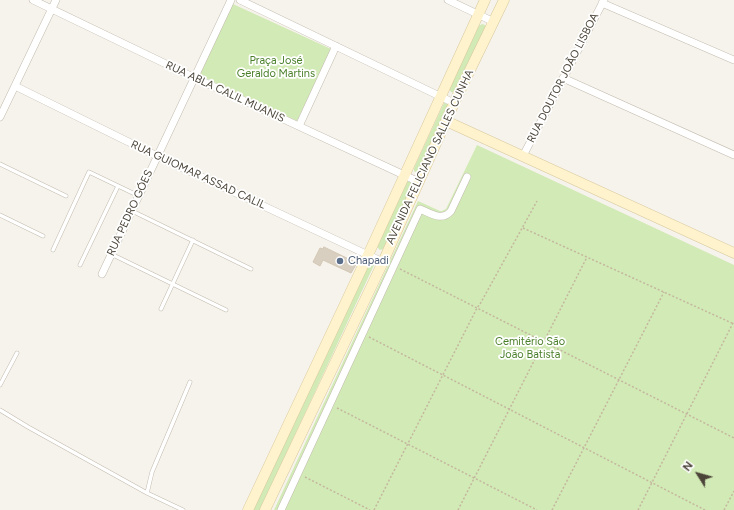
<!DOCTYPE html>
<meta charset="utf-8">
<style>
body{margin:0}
#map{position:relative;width:734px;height:510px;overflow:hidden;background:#f6f3ec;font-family:Figtree,sans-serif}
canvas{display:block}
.north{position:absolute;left:678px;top:454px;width:40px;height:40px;-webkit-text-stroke:3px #fff;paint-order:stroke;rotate:307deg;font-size:11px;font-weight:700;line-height:16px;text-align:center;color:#4b4439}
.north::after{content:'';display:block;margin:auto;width:14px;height:18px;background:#4b4439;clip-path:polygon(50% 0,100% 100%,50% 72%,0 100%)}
</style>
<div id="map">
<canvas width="734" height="510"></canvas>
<div class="north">N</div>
</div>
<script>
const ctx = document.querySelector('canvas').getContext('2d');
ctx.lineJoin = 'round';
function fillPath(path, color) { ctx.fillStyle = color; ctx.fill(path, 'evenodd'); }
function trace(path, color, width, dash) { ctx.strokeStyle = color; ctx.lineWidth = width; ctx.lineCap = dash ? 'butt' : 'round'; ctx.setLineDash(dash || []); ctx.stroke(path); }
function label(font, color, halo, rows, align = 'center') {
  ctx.font = font + ' Figtree,sans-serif'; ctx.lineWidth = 3.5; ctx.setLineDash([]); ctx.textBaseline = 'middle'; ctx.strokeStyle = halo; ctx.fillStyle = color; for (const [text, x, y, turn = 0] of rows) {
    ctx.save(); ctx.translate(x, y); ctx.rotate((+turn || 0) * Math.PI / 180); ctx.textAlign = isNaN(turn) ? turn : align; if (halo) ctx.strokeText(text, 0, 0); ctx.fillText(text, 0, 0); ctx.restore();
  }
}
fillPath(new Path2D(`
 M 233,4 L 331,49 L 297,121 L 199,75 Z
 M 482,24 L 485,25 L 487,28 L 455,93 L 451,92 L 449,89 L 479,26 Z
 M 444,103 L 448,104 L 450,106 L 419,172 L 417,173 L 414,171 L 414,168 Z
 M 477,145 L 734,265 L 734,510 L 274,510 L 418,201 L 440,211 L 442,211 L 446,209 Z
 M 407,182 L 411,182 L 413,186 L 383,249 L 380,250 L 376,246 Z
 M 370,261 L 373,263 L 374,265 L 260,510 L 253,510 Z`), '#d2eab5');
const building = new Path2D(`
 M 324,247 L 357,263 L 351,273 L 323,260 L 320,266 L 313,262 L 320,248 L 323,249 Z`);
fillPath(building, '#d8cfc1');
trace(building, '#d3c7b4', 1);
const lane = new Path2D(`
 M 0,164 L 66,196
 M 132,211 L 251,269
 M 0,215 L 43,236
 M 53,250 L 89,172 L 139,196
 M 111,254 L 226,310
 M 80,265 L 118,186
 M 161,309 L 193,240
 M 0,385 L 17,353
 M 0,410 L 28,427 L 147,493
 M 183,510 L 147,493 L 152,472 L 190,382`);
const street = new Path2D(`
 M 33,0 L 193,77 L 419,182
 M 240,0 L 454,103
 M 448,0 L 494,22
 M 602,3 L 734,60
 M 563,78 L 734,155
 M 15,86 L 157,156 L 383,262
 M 0,117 L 56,0
 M 299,126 L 336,46
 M 523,156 L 604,0
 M 102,274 L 231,0
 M 281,510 L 420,209 C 430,213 442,222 451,211 L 467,177`);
const secondary = new Path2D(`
 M 446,121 L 734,253
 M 248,510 L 368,255 L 485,0
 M 265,510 L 383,262 L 454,103 L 504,0`);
trace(lane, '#c2bbae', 4.5);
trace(street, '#c2bbae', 8);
trace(secondary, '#d6c79b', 11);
trace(new Path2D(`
 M 523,228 L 734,324
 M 400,269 L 734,438
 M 369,337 L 705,510
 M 337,408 L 537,510
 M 305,477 L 370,510
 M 374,510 L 477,308 L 480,304 L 537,201
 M 458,510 L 587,257
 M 552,510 L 664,292
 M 638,510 L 734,321
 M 724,510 L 734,491`), '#c4b79f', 1.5, [2, 2]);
trace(lane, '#fff', 3.5);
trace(street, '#fff', 7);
trace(secondary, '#fff3cd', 10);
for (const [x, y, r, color] of [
 [340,261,4,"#5c6f8a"]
]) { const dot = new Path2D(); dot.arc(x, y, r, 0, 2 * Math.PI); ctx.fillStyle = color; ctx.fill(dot); trace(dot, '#fff', 1.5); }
label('11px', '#4a7f2a', '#fff', [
 ["Praça José",276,61],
 ["Geraldo Martins",276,74],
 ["Cemitério São",530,342],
 ["João Batista",530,355]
]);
label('11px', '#4b4439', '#fff', [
 ["RUA DOUTOR JOÃO LISBOA",563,78,-63],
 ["RUA ABLA CALIL MUANIS",225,92,25],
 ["AVENIDA FELICIANO SALLES CUNHA",430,157,-65],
 ["RUA GUIOMAR ASSAD CALIL",198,175,25],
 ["RUA PEDRO GÓES",130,213,-65]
]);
label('11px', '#4e5e75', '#fff', [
 ["Chapadi",348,261]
], 'left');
</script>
